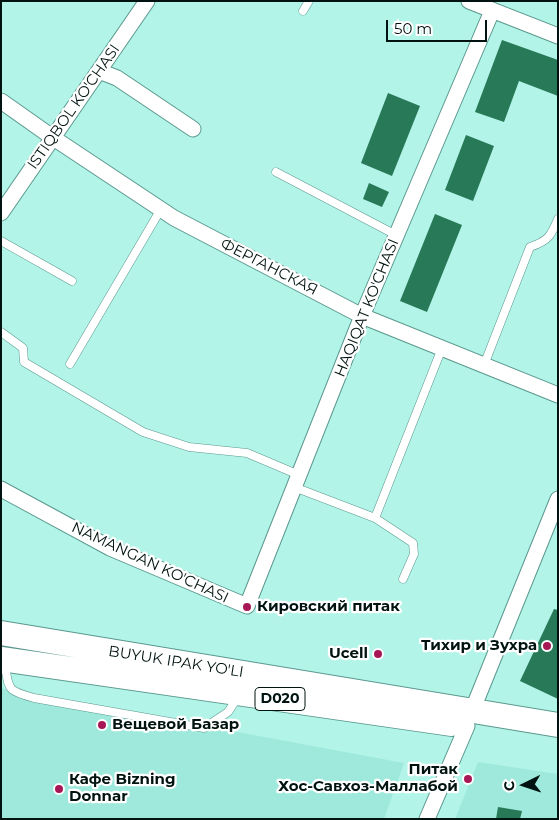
<!DOCTYPE html>
<meta charset="utf-8">
<style>
body{margin:0}
#map{position:relative;width:559px;height:820px;overflow:hidden;background:#b3f4e8;font-family:Montserrat,sans-serif}
canvas{display:block}
.frame{position:absolute;inset:0;border:2px solid #001310;pointer-events:none}
.north{position:absolute;left:499px;top:760px;width:50px;height:50px;-webkit-text-stroke:4px #fff;paint-order:stroke;rotate:266deg;font-size:14px;font-weight:700;line-height:20px;text-align:center;color:#001310}
.north::after{content:'';display:block;margin:auto;width:18px;height:22px;background:#001310;clip-path:polygon(50% 0,100% 100%,50% 72%,0 100%)}
.scale{position:absolute;left:386px;top:20px;width:101px;height:22px;box-sizing:border-box;border:2px solid #001310;border-top:0;padding-left:6px;font-size:15px;line-height:18px;white-space:nowrap;color:#001310;-webkit-text-stroke:4px #fff;paint-order:stroke}
</style>
<div id="map">
<canvas width="559" height="820"></canvas>
<div class="frame"></div>
<div class="north">С</div>
<div class="scale">50 m</div>
</div>
<script>
const ctx = document.querySelector('canvas').getContext('2d');
ctx.lineJoin = 'round';
function fillPath(path, color) { ctx.fillStyle = color; ctx.fill(path, 'evenodd'); }
function trace(path, color, width, dash) { ctx.strokeStyle = color; ctx.lineWidth = width; ctx.lineCap = dash ? 'butt' : 'round'; ctx.setLineDash(dash || []); ctx.stroke(path); }
function label(font, color, halo, rows, align = 'center') {
  ctx.font = font + ' Montserrat,sans-serif'; ctx.lineWidth = 4.5; ctx.setLineDash([]); ctx.textBaseline = 'middle'; ctx.strokeStyle = halo; ctx.fillStyle = color; for (const [text, x, y, turn = 0] of rows) {
    ctx.save(); ctx.translate(x, y); ctx.rotate((+turn || 0) * Math.PI / 180); ctx.textAlign = isNaN(turn) ? turn : align; if (halo) ctx.strokeText(text, 0, 0); ctx.fillText(text, 0, 0); ctx.restore();
  }
}
fillPath(new Path2D(`
 M 1,688 L 404,763 L 384,819 L 1,819 Z
 M 478,762 L 558,774 L 558,819 L 455,819 Z`), '#9ee9dc');
fillPath(new Path2D(`
 M 502,40 L 558,60 L 558,96 L 519,81 L 504,122 L 475,112 Z
 M 388,93 L 420,106 L 392,176 L 361,163 Z
 M 466,135 L 494,146 L 473,201 L 445,190 Z
 M 369,183 L 389,192 L 382,207 L 363,199 Z
 M 435,214 L 462,225 L 427,312 L 400,301 Z
 M 554,609 L 558,610 L 558,699 L 520,681 Z
 M 498,807 L 522,811 L 520,819 L 496,819 Z`), '#277958');
const service = new Path2D(`
 M 303,11 L 309,1
 M 276,172 L 396,235
 M 1,241 L 72,281
 M 1,332 L 23,348 L 24,362 L 143,432 L 189,447 L 247,453 L 299,475
 M 70,364 L 161,209
 M 484,365 L 530,247 C 548,241 551,236 558,219
 M 294,487 L 375,518 L 413,543 L 414,554 L 403,579
 M 375,518 L 442,348
 M 4,662 C 10,690 5,690 34,698 L 204,728 L 228,712 L 238,697`);
const minor = new Path2D(`
 M 469,1 L 558,36
 M 99,71 L 117,78 L 193,129
 M 1,101 L 52,137 L 174,218 L 362,316 L 558,395
 M 1,213 L 147,1
 M 1,489 L 110,548 L 247,606 L 362,316 L 492,11
 M 472,711 L 558,499
 M 427,819 L 467,726`);
const primary = new Path2D(`
 M 1,633 L 558,725
 M 1,659 L 452,724`);
trace(service, '#5a988e', 9);
trace(minor, '#5a988e', 17);
trace(primary, '#5a988e', 26);
trace(service, '#fff', 8);
trace(minor, '#fff', 15);
trace(primary, '#fff', 24);
for (const [x, y, r, color] of [
 [247,607,5,"#a71755"],
 [547,646,5,"#a71755"],
 [378,654,5,"#a71755"],
 [102,725,5,"#a71755"],
 [468,779,5,"#a71755"],
 [59,789,5,"#a71755"]
]) { const dot = new Path2D(); dot.arc(x, y, r, 0, 2 * Math.PI); ctx.fillStyle = color; ctx.fill(dot); trace(dot, '#fff', 2); }
for (const [x, y, w] of [
 [280,699,50]
]) { const box = new Path2D(); box.roundRect(x - w / 2, y - 11.5, w, 23, 4); ctx.fillStyle = '#fff'; ctx.fill(box); trace(box, '#001310', 1); }
label('bold 14px', '#001310', null, [
 ["D020",280,699]
]);
label('15px', '#001310', '#fff', [
 ["ISTIQBOL KO'CHASI",74,107,-55],
 ["ФЕРГАНСКАЯ",269,267,27],
 ["HAQIQAT KO'CHASI",367,308,-68],
 ["NAMANGAN KO'CHASI",150,563,25],
 ["BUYUK IPAK YO'LI",176,662,9]
]);
label('bold 15px', '#001310', '#fff', [
 ["Кировский питак",257,607],
 ["Тихир и Зухра",537,646,"right"],
 ["Ucell",368,654,"right"],
 ["Вещевой Базар",112,725],
 ["Питак",458,770,"right"],
 ["Хос-Савхоз-Маллабой",458,787,"right"],
 ["Кафе Bizning",69,780],
 ["Donnar",69,797]
], 'left');
</script>
